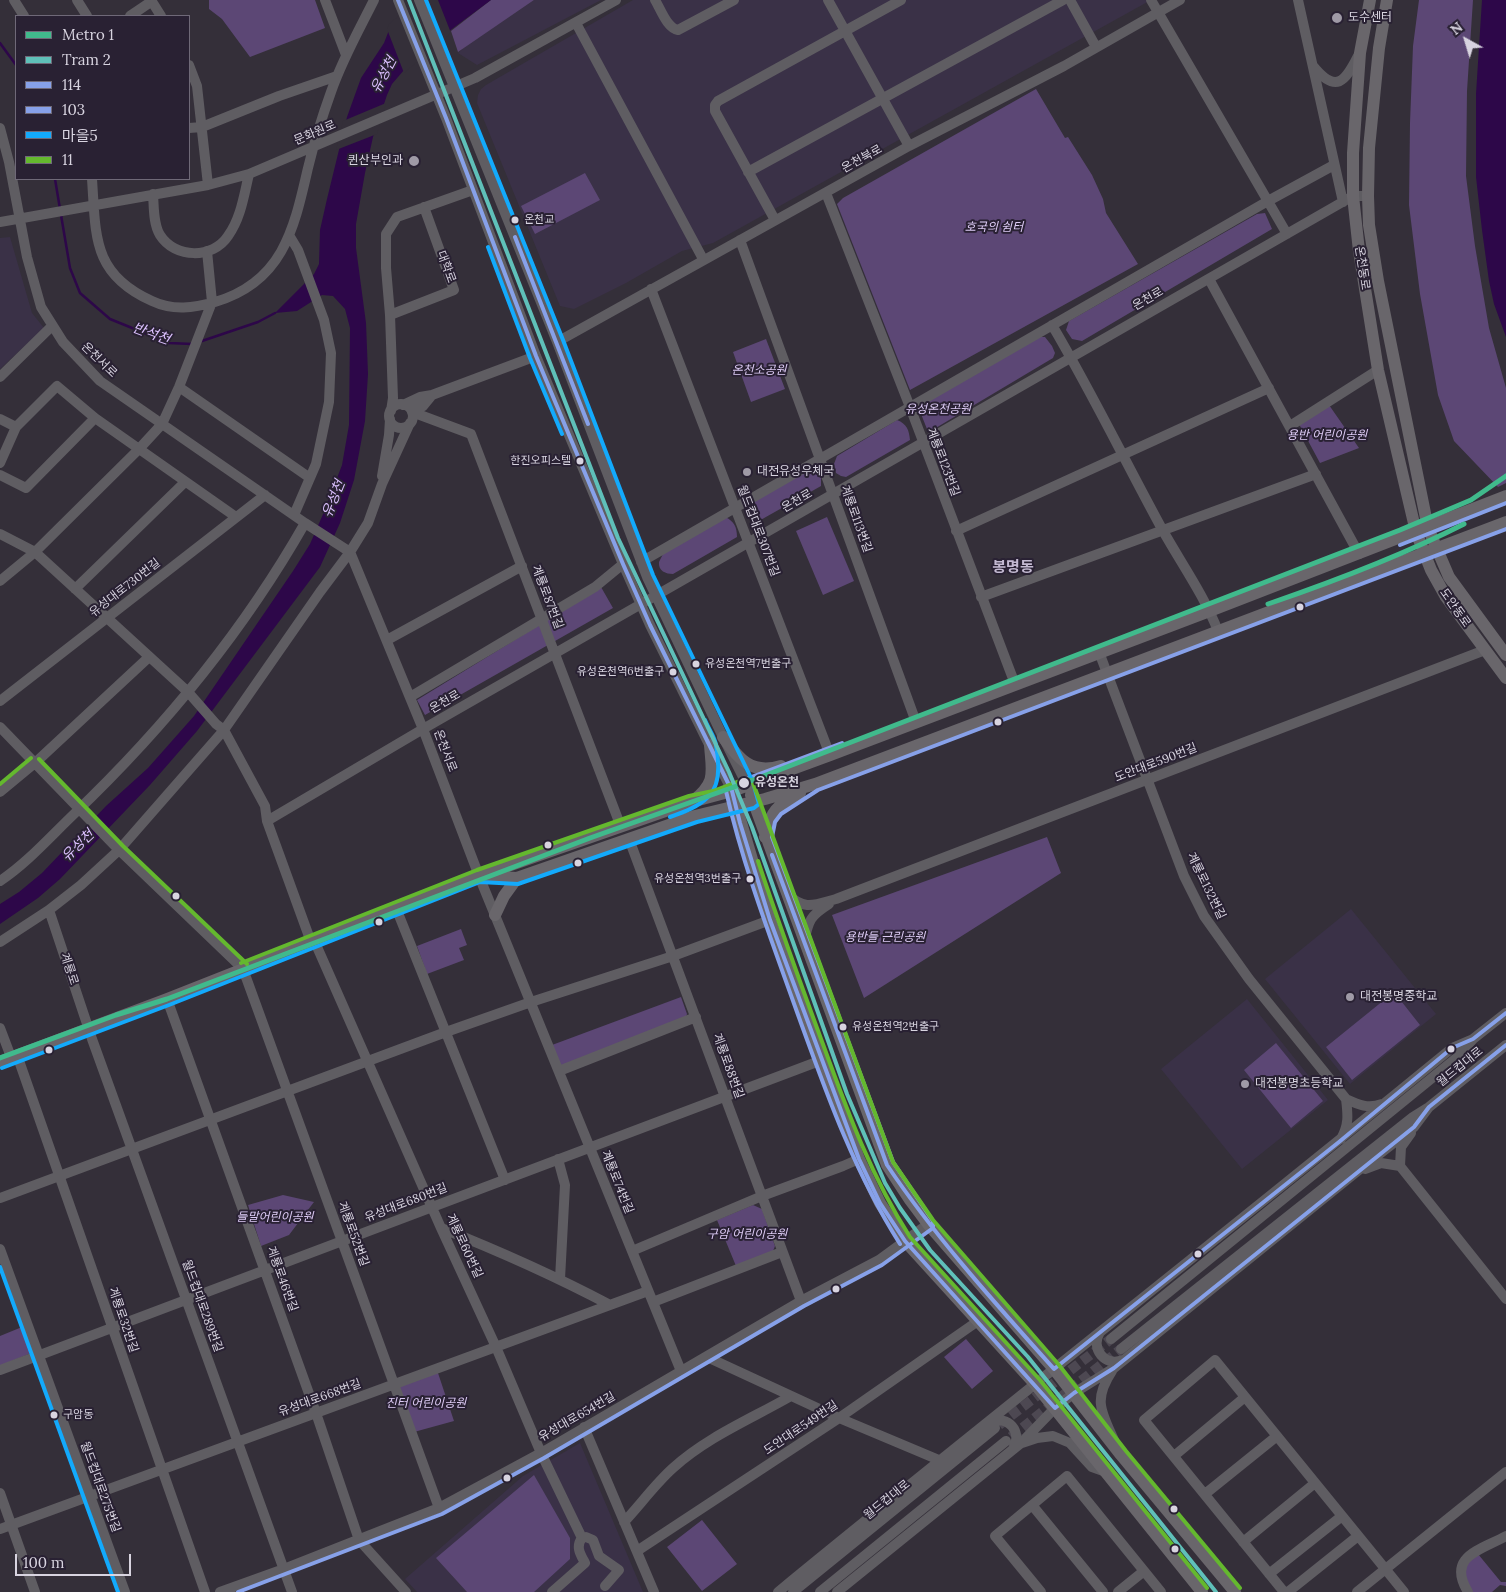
<!DOCTYPE html>
<meta charset="utf-8">
<style>
body{margin:0}
#map{position:relative;width:1506px;height:1592px;overflow:hidden;background:#342f39;font-family:Lora,"Noto Sans KR",serif}
canvas{display:block}
.legend{position:absolute;left:15px;top:15px;width:175px;height:165px;box-sizing:border-box;background:#292133;border:1px solid #6f6978;margin:0;padding:6px 9px;list-style:none;font-size:15px;color:#d8d4e0}
.legend li{display:flex;align-items:center;gap:10px;height:25px}
.legend b{width:25px;border:1px solid #6f6978}
.north{position:absolute;left:1441px;top:15px;width:50px;height:50px;-webkit-text-stroke:4px #292133;paint-order:stroke;rotate:321deg;font-size:14px;font-weight:700;line-height:20px;text-align:center;color:#d8d4e0}
.north::after{content:'';display:block;margin:auto;width:18px;height:22px;background:#d8d4e0;clip-path:polygon(50% 0,100% 100%,50% 72%,0 100%)}
.scale{position:absolute;left:15px;top:1554px;width:116px;height:22px;box-sizing:border-box;border:2px solid #d8d4e0;border-top:0;padding-left:6px;font-size:15px;line-height:18px;white-space:nowrap;color:#d8d4e0;-webkit-text-stroke:4px #292133;paint-order:stroke}
</style>
<div id="map">
<canvas width="1506" height="1592"></canvas>
<ul class="legend">
<li><b style="height:6px;background:#40ba8c"></b>Metro 1</li>
<li><b style="height:6px;background:#5fc0b9"></b>Tram 2</li>
<li><b style="height:6px;background:#87a1e9"></b>114</li>
<li><b style="height:6px;background:#87a1e9"></b>103</li>
<li><b style="height:6px;background:#13aafc"></b>마을5</li>
<li><b style="height:6px;background:#64b82e"></b>11</li>
</ul>
<div class="north">N</div>
<div class="scale">100 m</div>
</div>
<script>
const ctx = document.querySelector('canvas').getContext('2d');
ctx.lineJoin = 'round';
function fillPath(path, color) { ctx.fillStyle = color; ctx.fill(path, 'evenodd'); }
function trace(path, color, width, dash) { ctx.strokeStyle = color; ctx.lineWidth = width; ctx.lineCap = dash ? 'butt' : 'round'; ctx.setLineDash(dash || []); ctx.stroke(path); }
function label(font, color, halo, rows, align = 'center') {
  ctx.font = font + ' Lora,"Noto Sans KR",serif'; ctx.lineWidth = 4; ctx.setLineDash([]); ctx.textBaseline = 'middle'; ctx.strokeStyle = halo; ctx.fillStyle = color; for (const [text, x, y, turn = 0] of rows) {
    ctx.save(); ctx.translate(x, y); ctx.rotate((+turn || 0) * Math.PI / 180); ctx.textAlign = isNaN(turn) ? turn : align; if (halo) ctx.strokeText(text, 0, 0); ctx.fillText(text, 0, 0); ctx.restore();
  }
}
fillPath(new Path2D(`
 M 534,0 L 601,0 L 477,65 L 458,53 L 467,45 Z
 M 633,0 L 1151,0 L 713,243 L 682,251 L 626,283 L 574,309 L 560,306 L 477,103 L 478,95 L 481,89 L 486,85 Z
 M 10,237 L 32,313 L 44,328 L 0,369 L 0,238 Z
 M 1351,909 L 1436,1014 L 1350,1084 L 1265,979 Z
 M 1247,999 L 1328,1100 L 1242,1169 L 1161,1069 Z
 M 580,1443 L 643,1592 L 417,1592 L 405,1579 L 523,1476 Z`), '#3a3147');
fillPath(new Path2D(`
 M 209,0 L 315,0 L 325,28 L 250,57 L 222,19 L 209,9 Z
 M 491,0 L 534,0 L 458,52 L 451,31 Z
 M 1419,0 L 1473,0 L 1467,91 L 1466,176 L 1475,246 L 1489,328 L 1506,388 L 1506,483 L 1498,487 L 1454,441 L 1438,395 L 1420,294 L 1409,205 L 1410,123 L 1413,46 Z
 M 1036,89 L 1065,138 L 1068,137 L 1092,175 L 1103,199 L 1106,213 L 1138,264 L 910,390 L 837,204 L 843,198 Z
 M 585,173 L 600,200 L 535,234 L 521,206 Z
 M 1265,213 L 1272,229 L 1082,341 L 1072,339 L 1066,330 L 1069,321 L 1257,214 Z
 M 1038,337 L 1045,337 L 1052,346 L 1055,353 L 1053,358 L 934,429 L 927,429 L 917,404 Z
 M 766,339 L 785,389 L 751,402 L 733,352 Z
 M 1329,405 L 1359,448 L 1320,463 L 1299,424 Z
 M 897,420 C 907,424 909,430 910,440 L 846,477 L 841,476 L 836,473 L 834,464 L 837,456 Z
 M 808,470 L 816,472 L 821,477 L 821,486 L 757,522 C 750,516 748,511 751,502 Z
 M 725,517 C 734,521 737,527 737,537 L 673,574 C 666,574 658,571 659,562 L 663,554 Z
 M 827,517 L 854,581 L 823,595 L 796,531 Z
 M 601,587 L 613,608 L 425,715 L 417,700 Z
 M 1047,837 L 1061,873 L 864,998 L 832,915 Z
 M 461,929 L 467,945 L 459,948 L 464,960 L 427,974 L 417,946 Z
 M 1394,992 L 1420,1025 L 1352,1080 L 1326,1047 Z
 M 681,997 L 687,1014 L 685,1020 L 560,1067 L 552,1045 Z
 M 1276,1043 L 1323,1101 L 1291,1128 L 1244,1070 Z
 M 283,1195 L 314,1202 L 289,1235 L 261,1246 L 248,1205 Z
 M 753,1205 L 762,1209 L 775,1246 L 773,1251 L 736,1266 L 717,1220 Z
 M 22,1327 L 31,1348 L 29,1354 L 0,1366 L 0,1336 Z
 M 966,1339 L 993,1371 L 972,1389 L 944,1357 Z
 M 437,1370 L 454,1421 L 414,1432 L 399,1387 Z
 M 534,1475 L 570,1538 L 570,1559 L 534,1592 L 467,1592 L 436,1558 Z
 M 702,1520 L 737,1564 L 702,1591 L 667,1547 Z
 M 1478,1554 L 1501,1582 L 1506,1582 L 1506,1586 L 1500,1585 L 1492,1592 L 1471,1592 L 1464,1581 L 1466,1564 Z`), '#5c4775');
fillPath(new Path2D(`
 M 422,0 L 491,0 L 452,29 L 404,70 L 392,84 L 387,95 L 373,137 L 365,173 L 356,224 L 356,248 L 366,323 L 368,374 L 365,421 L 354,480 L 340,523 L 320,567 L 197,731 L 150,785 L 60,879 L 38,898 L 0,924 L 0,904 L 19,892 L 42,873 L 106,806 L 148,768 L 194,716 L 293,571 L 310,544 L 324,512 L 342,465 L 349,425 L 350,328 L 345,309 L 333,296 L 322,295 L 297,311 L 275,313 L 314,274 L 319,264 L 320,230 L 327,199 L 347,117 L 361,78 L 384,43 L 391,25 Z
 M 1482,0 L 1506,0 L 1506,337 L 1494,304 L 1489,281 L 1482,230 L 1476,177 L 1476,94 Z`), '#2d0749');
fillPath(new Path2D(`
 M 418,0 L 438,0 L 451,33 L 404,73 L 387,29 L 389,24 Z
 M 386,103 L 377,134 L 336,150 L 343,121 Z`), '#342f39');
trace(new Path2D(`
 M 0,43 L 16,65
 M 55,179 L 60,209
 M 61,215 L 70,268 L 80,293 L 110,319 L 169,343 L 192,344
 M 199,342 L 258,322 L 275,313`), '#2d0749', 2.5);
trace(new Path2D(`
 M 999,1425 L 1111,1339
 M 1011,1437 L 1121,1349`), '#4d4852', 10, [10, 5]);
trace(new Path2D(`
 M 14,0 L 24,16
 M 77,0 L 87,16
 M 151,0 L 161,16
 M 325,0 L 346,55
 M 398,0 L 446,118 L 536,356 L 623,564 L 650,625 L 732,791
 M 419,0 L 557,342 L 647,577 L 723,737 L 747,785
 M 655,0 C 661,10 667,28 678,30 L 734,0
 M 828,0 L 909,146
 M 1070,0 L 1096,47
 M 1151,0 L 1287,234
 M 1298,0 L 1343,202
 M 130,16 L 152,1
 M 576,23 L 703,259
 M 189,65 L 197,86 L 208,185
 M 1313,66 C 1336,94 1345,82 1358,56
 M 0,128 L 9,162 L 27,257 L 41,307 L 63,342 L 100,381 L 305,523 L 350,552 L 423,729 L 479,876 L 681,1371
 M 189,128 L 202,127 L 279,96 L 337,76
 M 748,172 L 1063,0
 M 92,179 C 96,236 92,274 152,301 C 173,311 194,308 215,302 C 283,282 294,229 308,168 C 314,143 322,117 331,92 C 342,60 359,30 374,0
 M 826,193 L 910,407 L 1015,684
 M 153,194 C 154,206 153,224 160,235 C 175,259 213,259 228,236 C 241,218 244,195 249,174
 M 775,220 L 715,111 L 715,105 L 718,101 L 901,0
 M 0,222 L 208,185 L 249,174 L 475,78 L 616,0
 M 289,235 L 298,250 L 324,320 L 331,353 L 329,402 L 316,464 L 294,515
 M 740,240 L 916,722
 M 1209,279 L 1359,554
 M 651,289 L 830,755
 M 390,315 L 454,290 L 424,207
 M 1052,325 C 1091,391 1125,461 1162,529 C 1181,563 1204,595 1218,631
 M 557,342 L 909,146 L 1064,66 L 1180,0
 M 0,377 L 52,326
 M 179,387 L 310,478
 M389 416a12 12 0 1 1 24 0a12 12 0 1 1-24 0Z
 M 403,405 L 420,397 L 432,395 L 536,356
 M 391,411 L 393,398 L 390,315 L 386,268 L 386,234 L 397,217 L 473,190
 M 412,412 L 471,434 L 621,827
 M 412,412 L 423,406 L 432,395
 M 0,419 L 16,427
 M 1290,426 L 1378,370
 M 0,463 L 16,427 L 57,386 L 95,418 L 236,517
 M 0,475 L 26,488 L 95,418
 M 382,476 L 389,435 L 390,419
 M 956,531 L 1269,388
 M 0,534 L 35,552 L 188,692 L 216,724 L 224,730 L 265,806 L 267,821 L 311,942
 M 641,562 L 1268,201 L 1334,165
 M 0,581 L 35,552 L 139,449 L 162,424 L 179,387 L 212,302 L 207,251
 M 75,589 L 185,482
 M 981,597 L 1316,474
 M 387,640 L 522,566
 M 1099,652 L 1184,876 L 1204,916 L 1249,979 L 1346,1099 C 1359,1105 1368,1109 1382,1104
 M 410,697 L 595,587 L 623,564
 M 0,701 L 265,495
 M 0,727 L 119,850 L 243,969 L 439,1508
 M 0,792 L 35,763 L 149,657
 M 267,821 L 423,729 L 1353,196 L 1368,196
 M 629,839 L 801,1301
 M 0,881 C 27,863 49,838 73,815 C 163,729 243,632 305,523
 M 787,894 C 805,911 814,905 836,899 L 1485,650
 M 396,908 L 505,1180
 M 49,910 L 92,1039 L 292,1592
 M 314,940 L 441,1228 L 496,1347 L 541,1453 L 582,1538
 M 804,941 C 809,920 810,916 829,904
 M 0,942 L 49,910 L 81,885 L 119,850 L 224,730 L 320,592 L 350,552 L 368,523 L 382,484 L 410,423
 M 167,999 L 316,1413 L 359,1540 L 406,1592
 M 0,1028 L 11,1057
 M 17,1055 L 205,1592
 M 559,1071 L 696,1017
 M 1341,1139 C 1349,1125 1348,1115 1346,1099
 M 558,1159 L 565,1185 L 560,1279
 M 1400,1166 L 1506,1299
 M 1400,1166 L 1401,1147 L 1411,1133
 M 1365,1169 L 1381,1163 L 1400,1166
 M 0,1198 L 446,1032 L 531,1002 L 673,956 L 770,920
 M 441,1228 C 499,1251 555,1276 610,1305
 M 0,1249 L 125,1592
 M 632,1251 L 762,1196 L 843,1166 L 859,1159
 M 653,1302 L 782,1252
 M 1100,1332 C 1090,1349 1105,1367 1123,1360
 M 1111,1339 L 1459,1056 L 1473,1039 L 1506,1013
 M 1121,1349 L 1413,1117 L 1429,1107 L 1506,1045
 M 707,1357 L 839,1418 L 939,1460
 M 0,1370 L 822,1060
 M 1112,1371 C 1093,1400 1101,1411 1114,1440
 M 990,1422 C 1008,1415 1023,1431 1013,1449
 M 584,1427 L 654,1592
 M 1022,1443 L 1037,1438 L 1053,1436 L 1070,1443 L 1092,1467 L 1106,1472
 M 1174,1456 L 1245,1397
 M 0,1493 L 35,1592
 M 1205,1494 L 1277,1436
 M 1032,1505 L 1103,1592
 M 624,1522 C 640,1505 656,1483 673,1468 C 707,1437 751,1419 791,1396
 M 0,1529 L 648,1291
 M 1243,1542 L 1315,1483
 M 637,1551 L 839,1418 L 978,1321
 M 1269,1574 L 1342,1516
 M 220,1592 L 284,1569 L 439,1508 L 541,1453 L 801,1301 L 879,1260 L 928,1224
 M 552,1592 L 585,1563 C 581,1555 575,1547 582,1538 L 586,1537 L 593,1540 L 599,1556 L 619,1570 L 605,1586
 M 778,1592 C 1001,1409 1229,1231 1452,1048 L 1473,1039
 M 793,1592 L 995,1428
 M 820,1592 L 1006,1441
 M 837,1592 L 1021,1443 L 1055,1408 L 1074,1393 L 1114,1368 L 1355,1173 L 1414,1127 L 1429,1107
 M 1041,1592 L 995,1536 L 1067,1476 L 1161,1592
 M 1118,1592 L 1144,1571
 M 1284,1592 L 1144,1420 L 1215,1360 L 1404,1592
 M 1288,1592 L 1358,1536
 M 1357,1592 L 1506,1472
 M 1468,1592 C 1446,1556 1481,1550 1506,1536`), '#5f5d62', 10);
trace(new Path2D(`
 M 1370,0 L 1360,53 L 1353,153 L 1353,196 L 1359,251 L 1378,370 L 1416,532 L 1431,570 L 1446,597 L 1506,678
 M 1387,0 L 1379,48 L 1369,148 L 1368,196 L 1369,225 L 1378,281 L 1428,528 L 1449,577 L 1506,655
 M 723,737 C 739,759 751,775 781,766
 M 751,795 L 887,1165 L 910,1200 L 928,1224 L 1054,1369 L 1121,1455 L 1235,1592
 M 734,799 L 770,920 L 859,1159 L 880,1203 L 905,1241 L 1035,1384 L 1202,1592
 M 693,801 C 717,782 712,773 710,745
 M 765,837 C 771,810 776,807 800,793
 M 484,876 L 517,878 L 695,816 L 765,799 L 815,784 L 1506,522
 M 495,915 L 504,896 L 517,878
 M 0,1062 L 167,999 L 479,876 L 691,802 L 732,791 L 830,755 L 1210,611 L 1506,496`), '#69666b', 12);
trace(new Path2D(`
 M 398,0 L 446,118 L 536,356 L 623,564 L 650,625 L 732,791 L 740,823 L 770,920 L 859,1159 L 880,1203 L 905,1241 L 1055,1408 L 1074,1393 L 1114,1368 L 1414,1127 L 1429,1107 L 1506,1045
 M 515,237 L 588,424
 M 772,855 L 887,1165 C 936,1238 995,1303 1054,1369 L 1339,1142 L 1452,1048 L 1473,1039 L 1506,1013`), '#87a1e9', 4);
trace(new Path2D(`
 M 1400,545 L 1506,503
 M 842,743 L 730,785 L 726,791 C 743,866 771,939 797,1012 C 826,1092 854,1172 900,1244
 M 238,1592 L 442,1514 L 544,1458 L 804,1306 L 882,1265 L 933,1228 L 933,1221 L 893,1162 L 772,837 L 775,822 L 781,814 L 818,790 L 1506,529`), '#87a1e9', 4);
trace(new Path2D(`
 M 488,247 L 530,358 L 562,434
 M 670,817 C 684,812 698,807 708,797 C 721,785 719,761 716,745 C 715,737 708,728 705,720
 M 2,1068 L 169,1005 L 480,882 L 518,884 L 697,822 L 754,808 L 759,804 L 753,782 L 653,575 L 563,340 L 426,0
 M 0,1267 L 118,1592`), '#13aafc', 4);
trace(new Path2D(`
 M 39,759 L 123,846 L 247,964
 M 0,784 L 31,758
 M 758,861 C 779,924 801,985 824,1047 C 848,1113 872,1178 910,1237 L 1040,1380 L 1207,1588
 M 241,963 L 477,870 L 689,796 L 713,791 L 745,779 L 750,780 L 753,783 L 893,1162 L 933,1220 L 1059,1365 L 1126,1451 L 1240,1588`), '#64b82e', 4);
trace(new Path2D(`
 M 409,0 L 618,538 L 729,772 L 752,827 L 847,1094 L 885,1183 L 900,1208 L 930,1250 L 1028,1357 L 1216,1592`), '#5fc0b9', 4);
trace(new Path2D(`
 M 1268,604 C 1335,581 1401,556 1464,524
 M 0,1058 L 116,1015 L 167,999 L 590,838 L 748,782 L 1400,530 L 1471,500 L 1506,476`), '#40ba8c', 5);
for (const [x, y, r, color] of [
 [1337,18,6,"#9f9aa6"],
 [414,161,6,"#9f9aa6"],
 [515,220,4.5,"#d8d4e0"],
 [580,461,4.5,"#d8d4e0"],
 [747,472,5,"#9f9aa6"],
 [1300,607,4.5,"#d8d4e0"],
 [696,664,4.5,"#d8d4e0"],
 [673,672,4.5,"#d8d4e0"],
 [998,722,4.5,"#d8d4e0"],
 [744,783,6,"#d8d4e0"],
 [548,845,4.5,"#d8d4e0"],
 [578,863,4.5,"#d8d4e0"],
 [750,879,4.5,"#d8d4e0"],
 [176,896,4.5,"#d8d4e0"],
 [379,922,4.5,"#d8d4e0"],
 [1350,997,5,"#9f9aa6"],
 [843,1027,4.5,"#d8d4e0"],
 [1451,1049,4.5,"#d8d4e0"],
 [49,1050,4.5,"#d8d4e0"],
 [1245,1084,5,"#9f9aa6"],
 [1198,1254,4.5,"#d8d4e0"],
 [836,1289,4.5,"#d8d4e0"],
 [54,1415,4.5,"#d8d4e0"],
 [507,1478,4.5,"#d8d4e0"],
 [1174,1509,4.5,"#d8d4e0"],
 [1175,1549,4.5,"#d8d4e0"]
]) { const dot = new Path2D(); dot.arc(x, y, r, 0, 2 * Math.PI); ctx.fillStyle = color; ctx.fill(dot); trace(dot, '#292133', 2); }
label('11px', '#d8d4e0', '#292133', [
 ["온천교",524,220],
 ["한진오피스텔",571,461,"right"],
 ["유성온천역7번출구",705,664],
 ["유성온천역6번출구",664,672,"right"],
 ["유성온천역3번출구",741,879,"right"],
 ["유성온천역2번출구",852,1027],
 ["구암동",63,1415]
], 'left');
label('12px', '#d8d4e0', '#292133', [
 ["도수센터",1348,18],
 ["퀸산부인과",403,161,"right"],
 ["대전유성우체국",757,472],
 ["대전봉명중학교",1360,997],
 ["대전봉명초등학교",1255,1084]
], 'left');
label('12px', '#d8d4e0', '#292133', [
 ["문화원로",315,133,-23],
 ["온천북로",862,159,-29],
 ["대학로",446,267,70],
 ["온천동로",1362,268,81],
 ["온천로",1148,299,-30],
 ["온천서로",99,360,44],
 ["계룡로123번길",943,462,69],
 ["온천로",797,501,-30],
 ["계룡로113번길",856,519,70],
 ["월드컵대로307번길",758,531,69],
 ["유성대로730번길",125,588,-38],
 ["계룡로87번길",547,597,69],
 ["도안동로",1455,608,55],
 ["온천로",445,702,-30],
 ["온천서로",445,751,69],
 ["도안대로590번길",1156,763,-21],
 ["계룡로132번길",1206,886,64],
 ["계룡로",69,969,72],
 ["계룡로88번길",728,1066,70],
 ["월드컵대로",1460,1067,-39],
 ["계룡로74번길",617,1182,68],
 ["유성대로680번길",406,1203,-21],
 ["계룡로52번길",353,1234,70],
 ["계룡로60번길",464,1246,65],
 ["계룡로46번길",282,1279,70],
 ["월드컵대로289번길",202,1306,70],
 ["계룡로32번길",123,1320,71],
 ["유성대로668번길",320,1398,-20],
 ["유성대로654번길",577,1417,-30],
 ["도안대로549번길",801,1428,-34],
 ["월드컵대로275번길",100,1487,70],
 ["월드컵대로",887,1500,-39]
]);
label('italic 12px', '#ddcbf5', '#292133', [
 ["호국의 쉼터",994,228],
 ["온천소공원",759,371],
 ["유성온천공원",938,410],
 ["용반 어린이공원",1327,436],
 ["용반들 근린공원",885,938],
 ["들말어린이공원",275,1218],
 ["구암 어린이공원",747,1235],
 ["진터 어린이공원",426,1404]
]);
label('bold 12px', '#d8d4e0', '#292133', [
 ["유성온천",755,783]
], 'left');
label('italic 14px', '#dbc0fe', '#292133', [
 ["유성천",384,75,-62],
 ["반석천",151,334,20],
 ["유성천",334,499,-68],
 ["유성천",78,846,-44]
]);
label('bold 15px', '#c3b9d1', '#292133', [
 ["봉명동",1013,568]
]);
</script>
